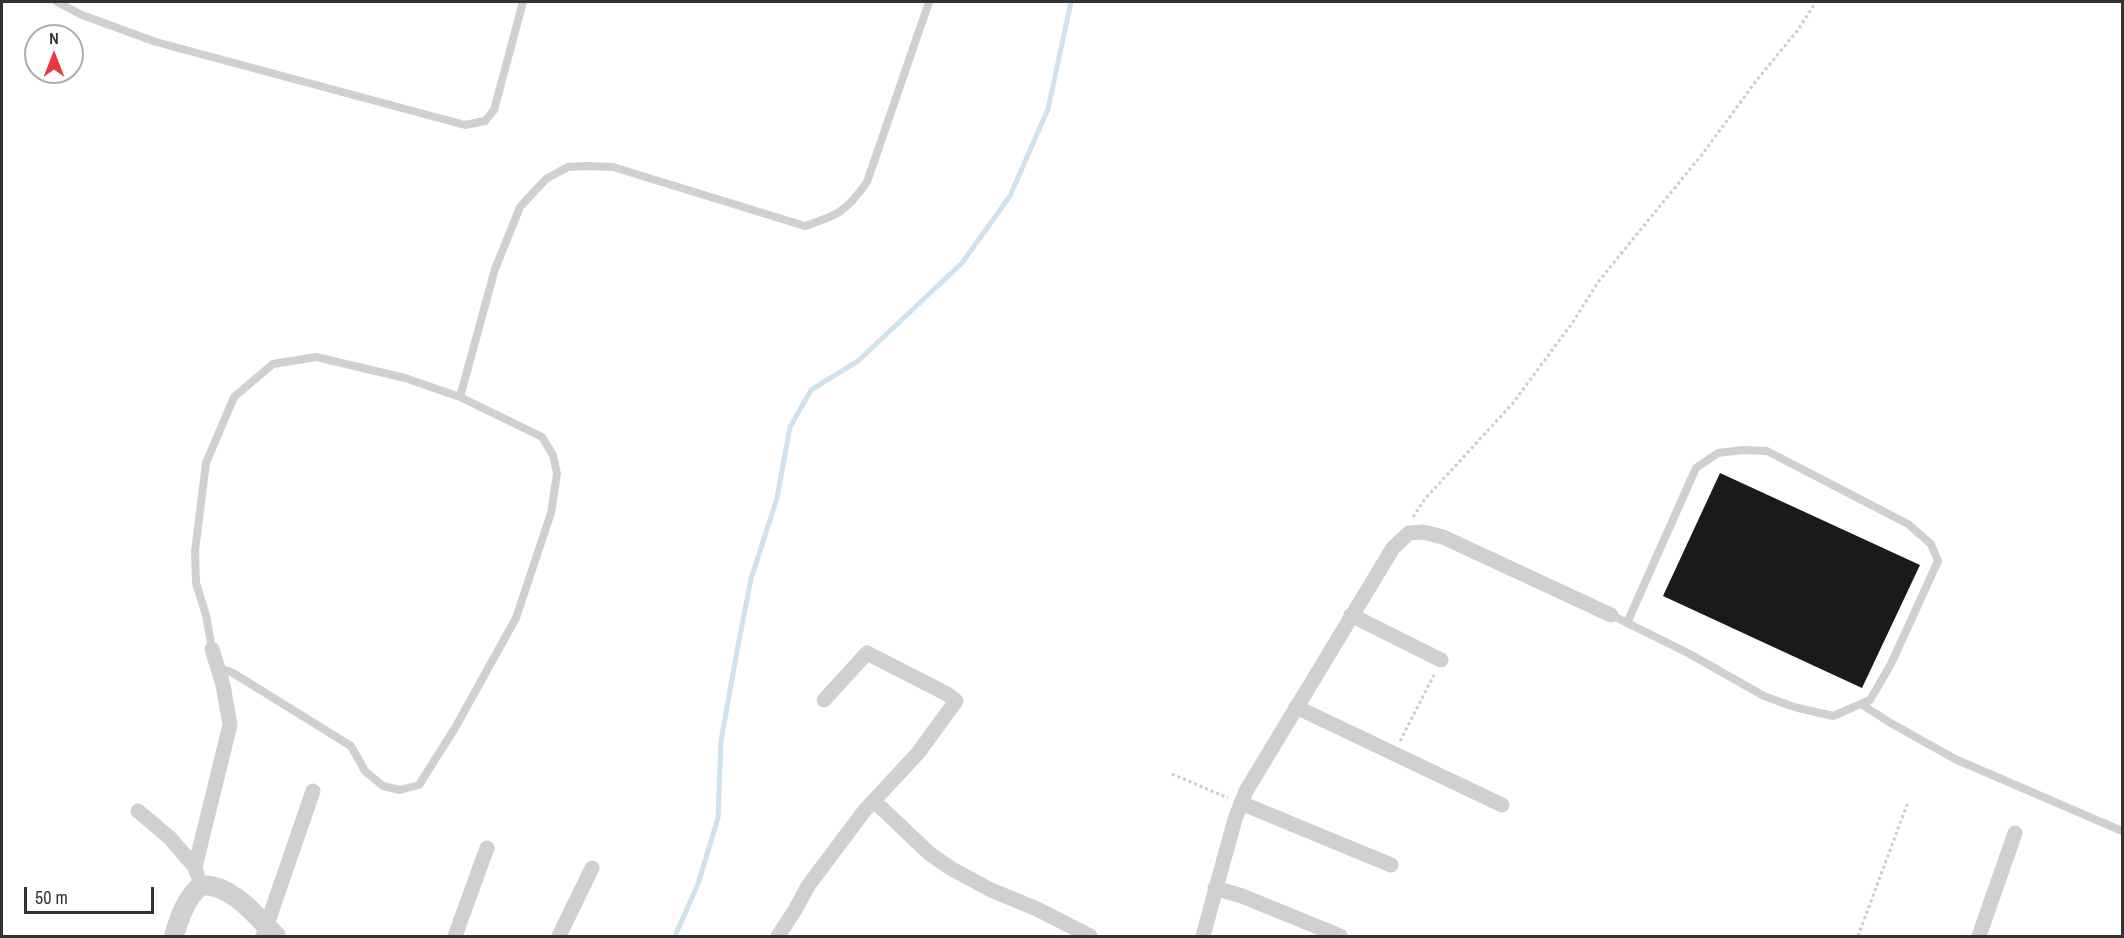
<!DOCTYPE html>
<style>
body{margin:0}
#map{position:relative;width:2124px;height:938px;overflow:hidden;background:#fff;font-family:"Archivo Narrow",sans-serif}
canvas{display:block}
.frame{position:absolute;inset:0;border:3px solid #333;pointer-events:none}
.north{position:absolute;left:24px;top:24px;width:60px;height:60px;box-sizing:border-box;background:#fff;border:2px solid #adadad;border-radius:50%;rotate:0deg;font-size:16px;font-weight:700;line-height:24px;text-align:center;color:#333}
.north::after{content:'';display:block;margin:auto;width:21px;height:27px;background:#e63946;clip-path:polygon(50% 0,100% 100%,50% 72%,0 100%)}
.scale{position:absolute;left:24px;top:887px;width:130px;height:27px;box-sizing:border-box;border:3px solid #333;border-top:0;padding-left:8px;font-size:18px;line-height:21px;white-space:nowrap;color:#333;-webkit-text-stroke:4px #fff;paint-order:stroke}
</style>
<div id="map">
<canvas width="2124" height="938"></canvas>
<div class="frame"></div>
<div class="north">N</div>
<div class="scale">50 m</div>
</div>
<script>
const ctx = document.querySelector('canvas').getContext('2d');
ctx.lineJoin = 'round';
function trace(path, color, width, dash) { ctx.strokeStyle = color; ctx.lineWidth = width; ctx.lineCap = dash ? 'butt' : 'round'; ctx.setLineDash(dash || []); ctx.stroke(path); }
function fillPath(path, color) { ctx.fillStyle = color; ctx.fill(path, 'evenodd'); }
trace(new Path2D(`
 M 675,936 L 698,884 L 718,818 L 721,741 L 737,651 L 751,579 L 777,498 L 790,427 L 811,390 L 858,361 L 962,263 L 1010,196 L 1048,109 L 1071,2`), '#cfe2ee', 5);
fillPath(new Path2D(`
 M 1720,473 L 1920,565 L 1862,688 L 1663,596 Z`), '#1a1a1a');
trace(new Path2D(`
 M 1413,517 L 1425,499 L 1513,403 L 1573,322 L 1598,282 L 1704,152 L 1756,81 L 1797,31 L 1816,2
 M 1400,741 L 1434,675
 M 1172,774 L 1228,798
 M 1858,936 L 1908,802`), '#cdcdcd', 3, [3, 3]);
trace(new Path2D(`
 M 57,2 L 82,15 L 156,42 L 465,125 L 485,121 L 494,110 L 523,2
 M 460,397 L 495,269 L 520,207 L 546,179 L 568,167 L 585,166 L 613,167 L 805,226 C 838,215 846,212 867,182 L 929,2
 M 1611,615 L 1688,653 L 1764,696 L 1794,707 L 1833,716 L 1870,700 L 1891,664 L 1938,561 L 1931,544 L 1908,524 L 1767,451 L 1743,450 L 1718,453 L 1696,468 L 1627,623
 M 212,649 L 206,615 L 196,583 L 195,551 L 206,463 L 234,397 L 273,364 L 316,357 L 405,378 L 460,397 L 542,437 L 553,455 L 557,474 L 551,513 L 516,618 L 455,728 L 419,785 L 400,790 L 383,786 L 365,771 L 351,746 L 233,673 L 217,667
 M 1861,704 L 1889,722 L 1955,759 L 2122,831`), '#d0d0d0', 8);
trace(new Path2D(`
 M 1351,615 L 1441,660
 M 1296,707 L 1502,805
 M 874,801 L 930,854 L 952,869 L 991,890 L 1037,909 L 1090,936
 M 1241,803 L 1391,865
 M 138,811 L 170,838 L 195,867 L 197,874
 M 195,867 L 230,725 L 223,685 L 212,649
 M 1215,888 L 1242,896 L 1340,936
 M 263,936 L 313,791
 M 455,936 L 487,848
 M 559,936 L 592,868
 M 778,936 L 795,910 L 808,886 L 865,810 L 918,753 L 956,701 L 947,694 L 867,653 L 824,700
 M 1203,936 L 1235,819 L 1246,791 L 1393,548 L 1409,533 L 1423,532 L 1443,537 L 1611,615
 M 1979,936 L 2015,833`), '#d0d0d0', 15);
trace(new Path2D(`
 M 174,936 C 180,916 185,900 201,885 C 233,885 255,915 276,936`), '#d0d0d0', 20);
</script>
